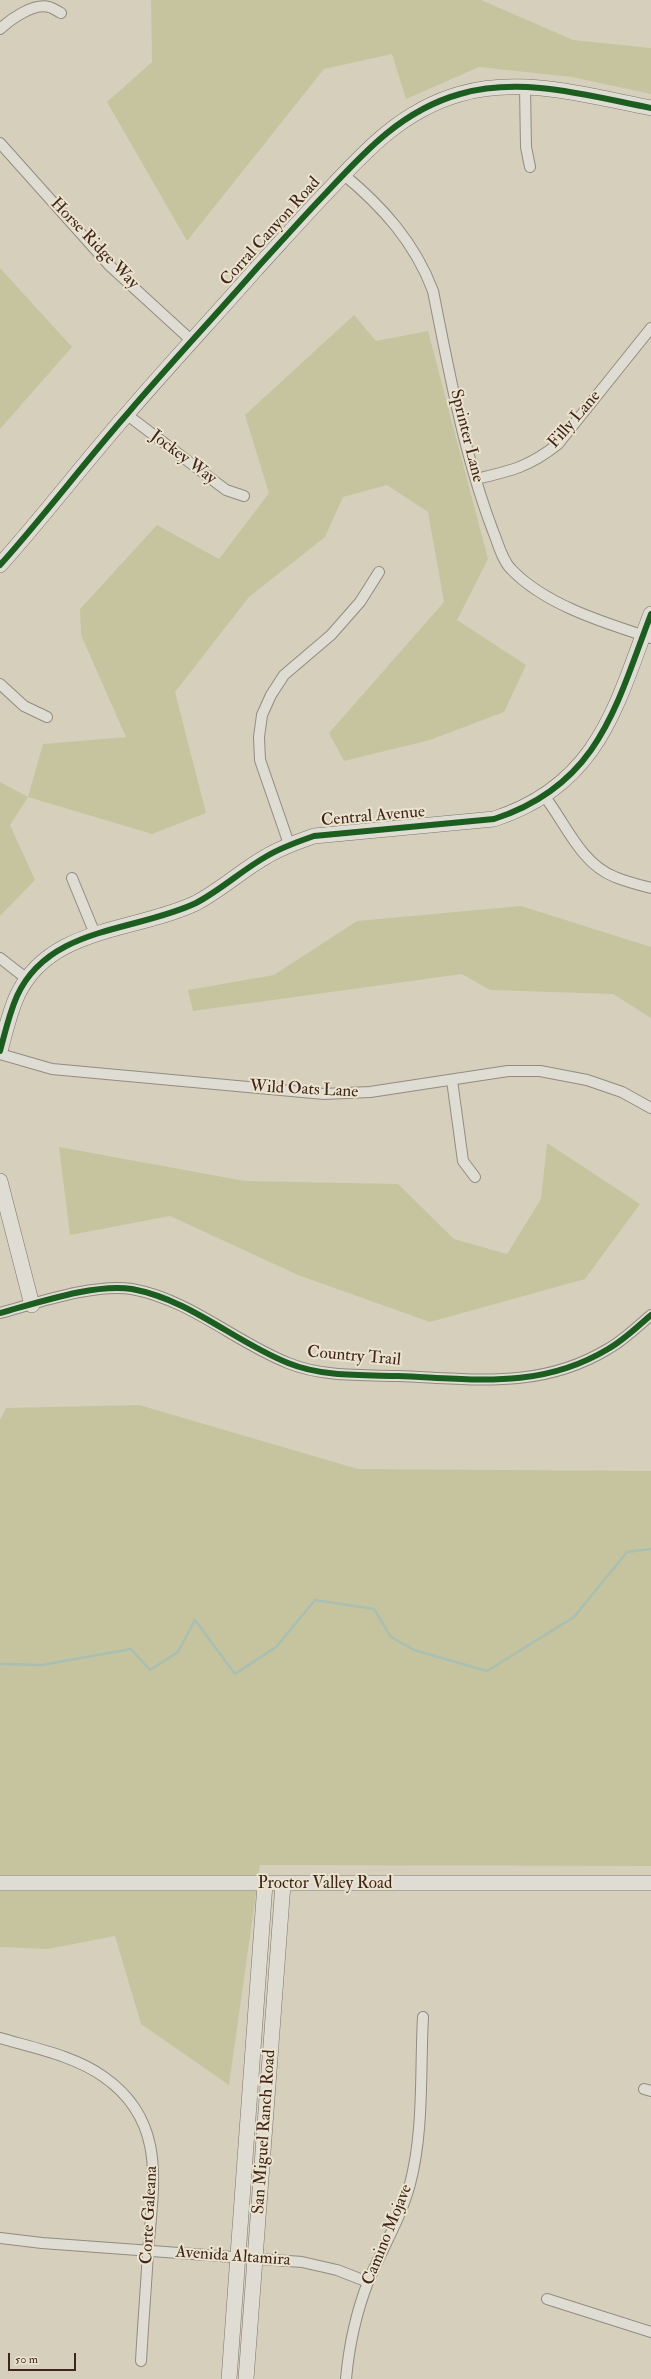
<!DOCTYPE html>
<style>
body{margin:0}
#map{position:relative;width:651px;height:2379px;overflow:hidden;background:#d6cfbc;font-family:"IM FELL Double Pica",serif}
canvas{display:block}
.scale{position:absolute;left:8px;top:2353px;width:68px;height:18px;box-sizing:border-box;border:2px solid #3f261c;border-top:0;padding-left:5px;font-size:12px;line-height:14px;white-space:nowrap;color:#3f261c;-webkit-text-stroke:3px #ebe3cd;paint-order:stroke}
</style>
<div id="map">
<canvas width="651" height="2379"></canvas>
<div class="scale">50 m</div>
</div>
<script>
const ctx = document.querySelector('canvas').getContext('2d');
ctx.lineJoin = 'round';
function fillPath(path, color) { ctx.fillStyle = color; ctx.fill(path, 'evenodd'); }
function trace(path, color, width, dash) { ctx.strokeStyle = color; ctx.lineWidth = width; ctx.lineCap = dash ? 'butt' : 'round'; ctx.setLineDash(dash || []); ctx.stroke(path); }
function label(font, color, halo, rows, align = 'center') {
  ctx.font = font + ' "IM FELL Double Pica",serif'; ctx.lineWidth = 4; ctx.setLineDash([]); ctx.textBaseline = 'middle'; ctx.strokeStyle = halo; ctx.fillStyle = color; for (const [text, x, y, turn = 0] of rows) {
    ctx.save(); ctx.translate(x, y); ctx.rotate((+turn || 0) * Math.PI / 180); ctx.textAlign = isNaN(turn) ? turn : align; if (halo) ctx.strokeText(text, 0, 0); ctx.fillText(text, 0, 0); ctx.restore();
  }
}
fillPath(new Path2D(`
 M 151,0 L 481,0 L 573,40 L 651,48 L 651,94 L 572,77 L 479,67 L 406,99 L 392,54 L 324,69 L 187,241 L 107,102 L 152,62 Z
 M 0,268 L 72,347 L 0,429 Z
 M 354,315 L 376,341 L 428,331 L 488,559 L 457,620 L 526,665 L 504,712 L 430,740 L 344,761 L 329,733 L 444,602 L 428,512 L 387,485 L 343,497 L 325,537 L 249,597 L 175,692 L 206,813 L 152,834 L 28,797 L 10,825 L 35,880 L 0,916 L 0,782 L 28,797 L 43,744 L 126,737 L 81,635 L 80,609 L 157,525 L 219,559 L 269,493 L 245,415 Z
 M 521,906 L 651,947 L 651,1018 L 613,994 L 490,990 L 462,974 L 193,1011 L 188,990 L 274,975 L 357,921 Z
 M 547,1143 L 640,1204 L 585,1279 L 430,1322 L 298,1275 L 170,1216 L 70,1235 L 59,1147 L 245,1181 L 398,1184 L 454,1239 L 507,1254 L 541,1199 Z
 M 139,1405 L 358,1469 L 651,1471 L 651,1866 L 260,1865 L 229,2085 L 141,2024 L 115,1936 L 48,1949 L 0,1947 L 0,1420 L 6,1408 Z`), '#c6c49f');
trace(new Path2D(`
 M 0,1664 L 42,1665 L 131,1649 L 150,1670 L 178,1652 L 195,1620 L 235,1674 L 276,1647 L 315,1600 L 374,1609 L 391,1637 L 414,1650 L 487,1671 L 574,1617 L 627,1552 L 651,1549`), '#a8bfb2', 2.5);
const street = new Path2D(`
 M 0,29 C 11,19 33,3 49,7 C 53,8 57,11 61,13
 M 525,87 L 526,147 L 530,167
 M 0,143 L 109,265 L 192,341
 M 343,174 C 383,207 415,243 433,291 C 449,371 464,455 493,531 C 498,543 502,560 511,569 C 545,605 605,623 651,638
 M 126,414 L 226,490 L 244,496
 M 476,479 C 511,471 529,467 558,444 L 651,328
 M 0,684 L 24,706 L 47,717
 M 545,797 C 566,824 581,864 615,877 C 627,882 639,885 651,888
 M 289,844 L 260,760 L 259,737 L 262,715 L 271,695 L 284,675 L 331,635 L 360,602 L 379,572
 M 72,878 L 95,934
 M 0,958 L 27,979
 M 0,1054 L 52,1069 L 324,1094 L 370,1092 L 508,1071 L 540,1071 L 587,1080 L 622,1092 L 651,1108
 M 452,1080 L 463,1161 L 475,1177
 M 0,1313 C 37,1303 95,1283 132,1289 C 191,1300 235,1342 288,1363 C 322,1377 363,1375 398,1376 C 473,1379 540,1390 608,1349 C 624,1340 637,1327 651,1315
 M 0,2038 C 34,2048 75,2056 104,2077 C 168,2122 153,2186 148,2252 C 146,2288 143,2324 141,2361
 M 644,2089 L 651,2091
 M 0,2238 L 42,2243 L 302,2262 L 337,2270 L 368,2282
 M 547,2299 L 651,2332
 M 346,2379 C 349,2346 356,2313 368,2282 C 382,2249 401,2218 410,2184 C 424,2131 420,2072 423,2017`);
const secondary = new Path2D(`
 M 0,565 C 44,516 84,463 128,413 C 170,364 214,317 257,268 C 280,243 303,217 327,192 C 366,150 403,110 460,94 C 523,76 589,96 651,108
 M 0,1051 C 5,1033 9,1014 17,996 C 49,926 135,932 196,903 C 221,890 242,870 267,856 C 282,847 297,842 314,836 L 494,819 C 599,785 616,706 651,614
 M 0,1181 L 32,1305
 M 0,1883 L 651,1883
 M 229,2379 L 265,1884
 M 246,2379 L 283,1884`);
trace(street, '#928b80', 12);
trace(secondary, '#7d756a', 16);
trace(street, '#dfdcd3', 10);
trace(secondary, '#dfdcd3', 15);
trace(new Path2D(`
 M 0,565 C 44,516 84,463 128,413 C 170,364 214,317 257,268 C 280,243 303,217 327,192 C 366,150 403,110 460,94 C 523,76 589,96 651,108
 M 0,1051 C 5,1033 9,1014 17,996 C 49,926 135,932 196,903 C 221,890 242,870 267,856 C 282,847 297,842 314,836 L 494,819 C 599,785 616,706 651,614
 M 0,1313 C 37,1303 95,1283 132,1289 C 191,1300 235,1342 288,1363 C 322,1377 363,1375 398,1376 C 473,1379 540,1390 608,1349 C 624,1340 637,1327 651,1315`), '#1b5e20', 6);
label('17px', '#3f261c', '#ebe3cd', [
 ["Corral Canyon Road",271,232,-48],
 ["Horse Ridge Way",94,244,46],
 ["Filly Lane",575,420,-49],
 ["Sprinter Lane",466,436,76],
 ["Jockey Way",183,458,37],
 ["Central Avenue",373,817,-5],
 ["Wild Oats Lane",304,1090,3],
 ["Country Trail",354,1357,5],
 ["Proctor Valley Road",325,1884],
 ["San Miguel Ranch Road",265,2132,-86],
 ["Corte Galeana",150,2215,-87],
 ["Camino Mojave",388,2235,-68],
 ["Avenida Altamira",233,2257,4]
]);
</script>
